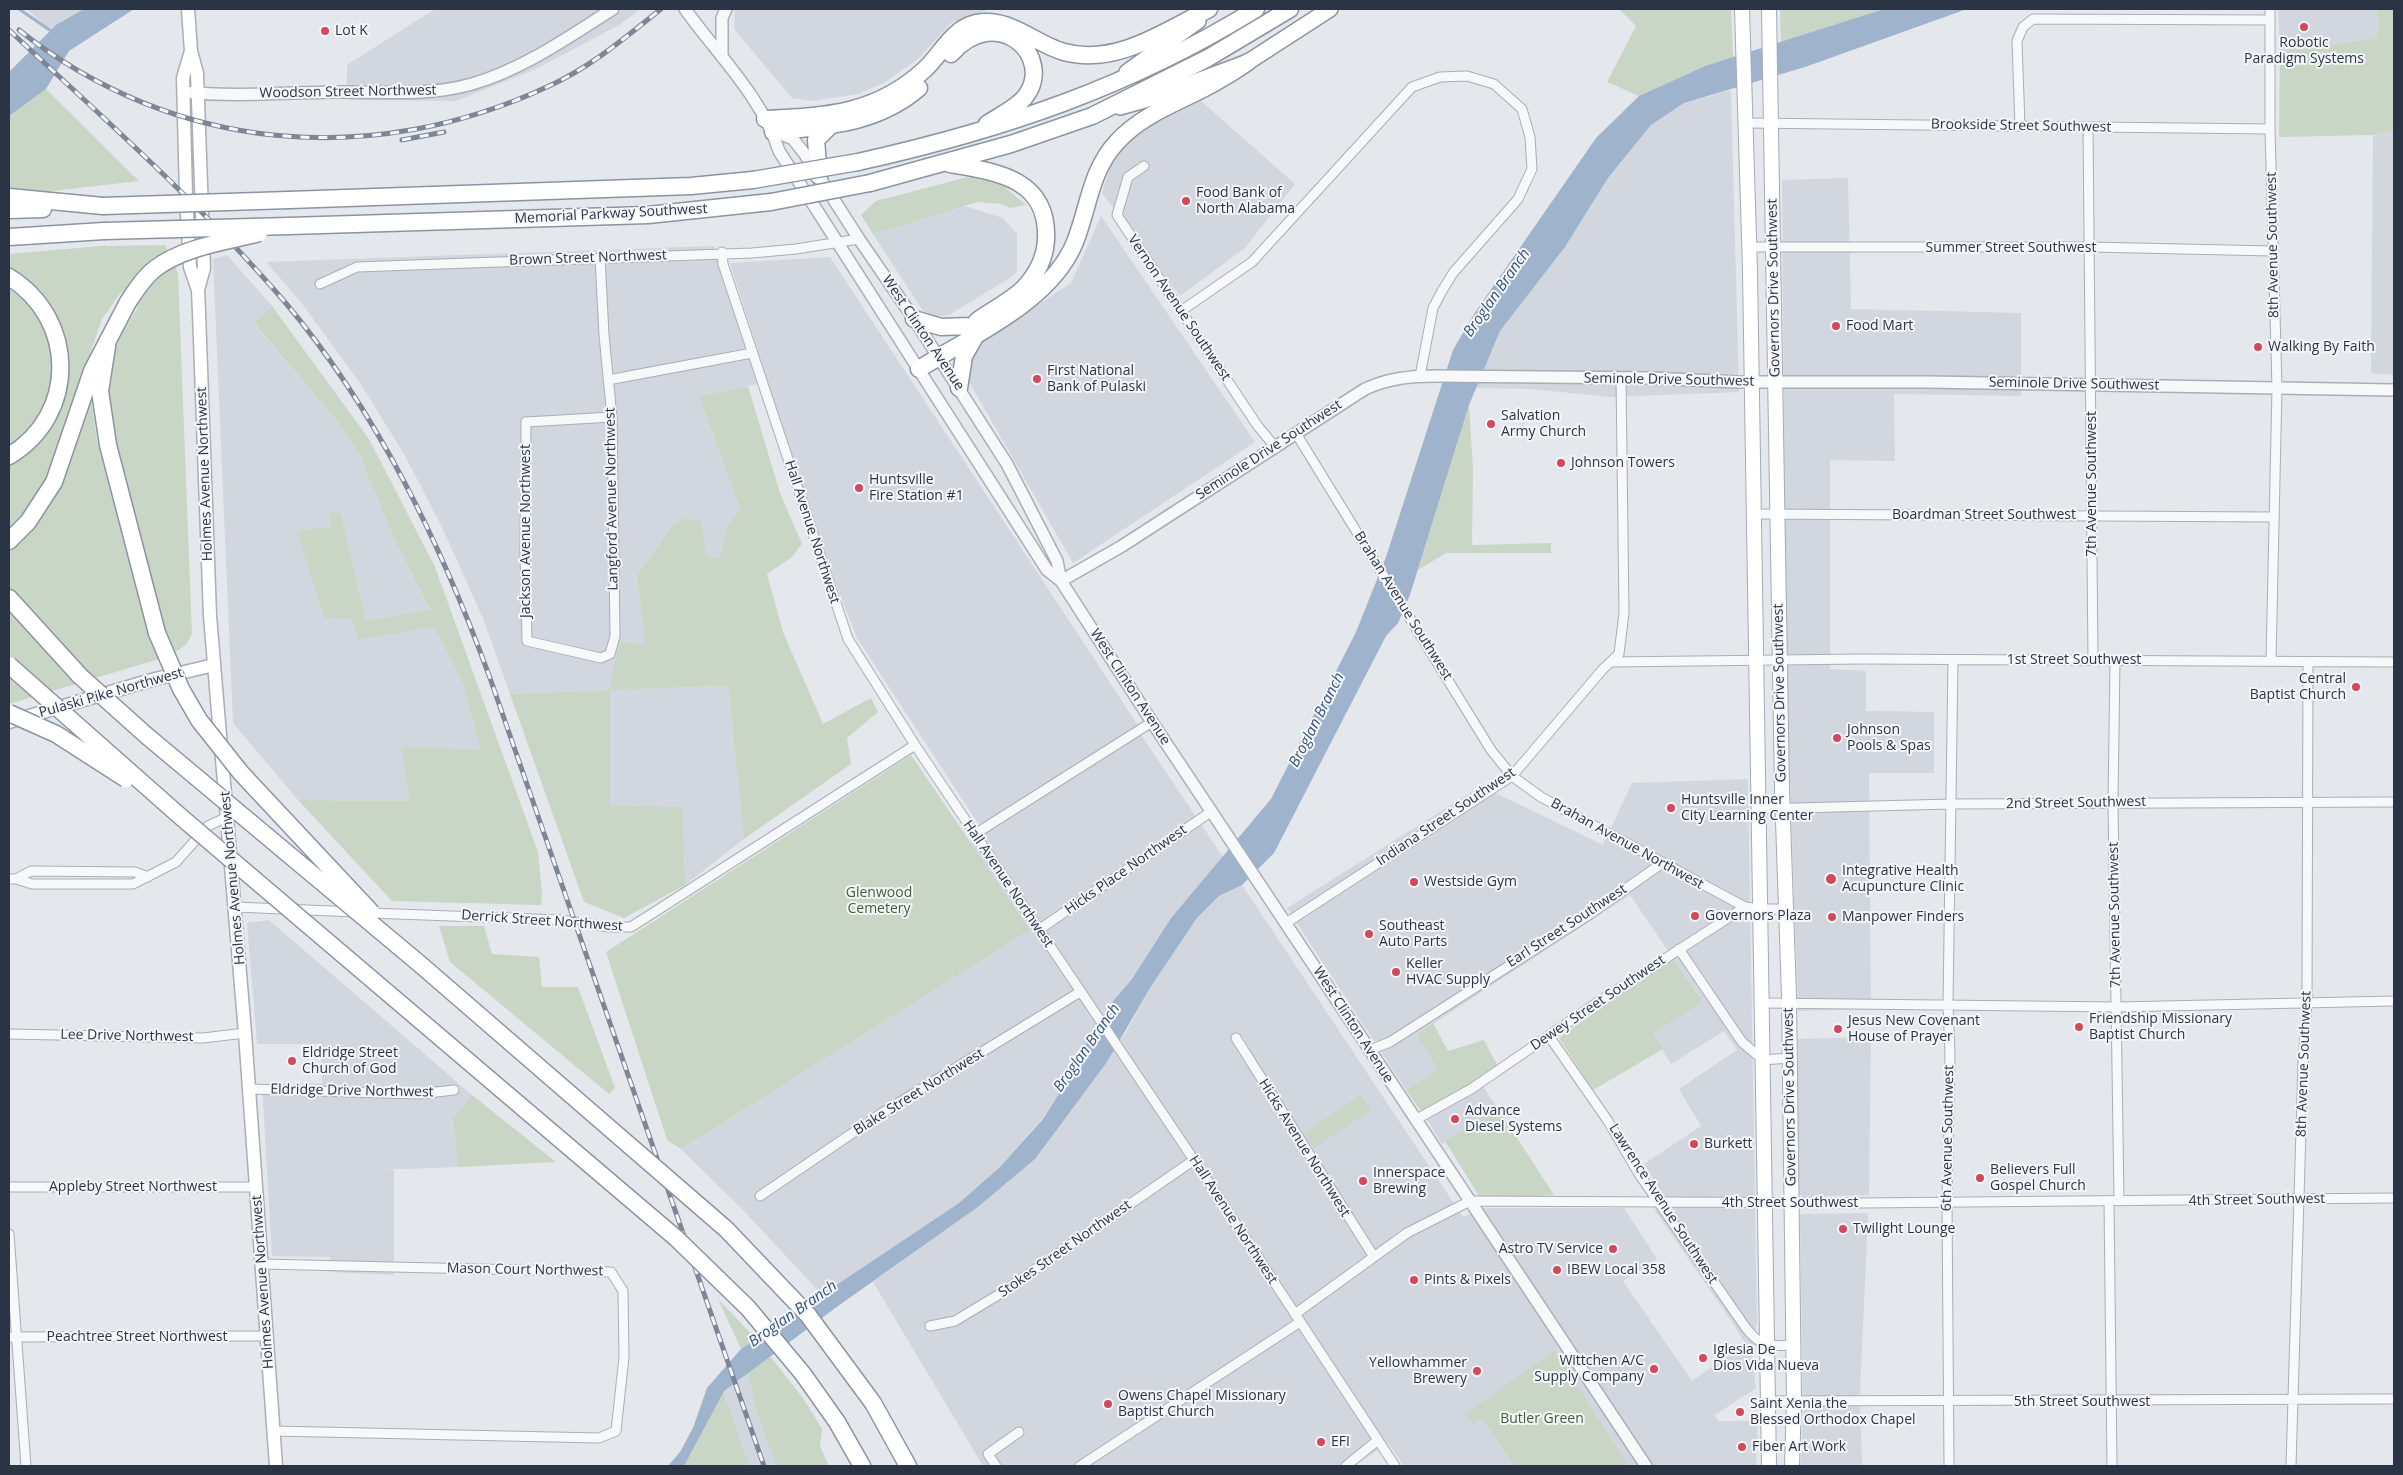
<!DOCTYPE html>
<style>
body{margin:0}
#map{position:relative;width:2403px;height:1475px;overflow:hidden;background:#e4e7ec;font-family:"Open Sans",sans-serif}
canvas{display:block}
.frame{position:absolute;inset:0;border:10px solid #2b3445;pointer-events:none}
</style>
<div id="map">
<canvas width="2403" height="1475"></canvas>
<div class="frame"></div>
</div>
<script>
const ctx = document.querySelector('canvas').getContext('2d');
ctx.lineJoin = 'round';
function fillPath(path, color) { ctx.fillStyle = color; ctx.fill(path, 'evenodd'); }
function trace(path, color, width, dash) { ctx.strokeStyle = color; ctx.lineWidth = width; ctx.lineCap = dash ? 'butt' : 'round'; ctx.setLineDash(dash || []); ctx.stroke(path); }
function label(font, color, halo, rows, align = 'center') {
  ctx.font = font + ' "Open Sans",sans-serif'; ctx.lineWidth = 4; ctx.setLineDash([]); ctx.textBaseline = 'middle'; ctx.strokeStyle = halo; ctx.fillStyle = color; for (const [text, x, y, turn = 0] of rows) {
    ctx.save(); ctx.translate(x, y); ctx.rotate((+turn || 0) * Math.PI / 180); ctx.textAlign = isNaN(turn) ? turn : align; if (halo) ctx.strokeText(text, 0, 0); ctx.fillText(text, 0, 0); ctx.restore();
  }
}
fillPath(new Path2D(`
 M 27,9 L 84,9 L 51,31 Z
 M 435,9 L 641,9 L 619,25 L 536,69 L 456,101 L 347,100 L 347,65 Z
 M 735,9 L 983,9 L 986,11 L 951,23 L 918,59 L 884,83 L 858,94 L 812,101 L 792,98 L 734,29 Z
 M 2278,9 L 2383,9 L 2378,11 L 2377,38 L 2280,51 Z
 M 1731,90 L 1739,392 L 1609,397 L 1533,389 L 1476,388 L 1500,331 L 1565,247 L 1608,178 L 1651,125 L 1684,103 Z
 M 1201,101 L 1295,184 L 1245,248 L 1180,296 L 1102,193 L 1110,168 L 1123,145 L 1141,129 Z
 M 2394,130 L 2394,375 L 2371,373 L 2373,135 Z
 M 1848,178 L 1851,309 L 2021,313 L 2021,396 L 1894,394 L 1895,461 L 1830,460 L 1830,669 L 1866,671 L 1866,711 L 1934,712 L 1934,773 L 1869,773 L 1871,1009 L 1798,1011 L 1786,669 L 1782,180 Z
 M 961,205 L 1003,218 L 1017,234 L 1017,271 L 1013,276 L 949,315 L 935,317 L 923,311 L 873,234 Z
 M 1101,216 L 1255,442 L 1073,563 L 968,380 L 969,360 L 981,342 L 1071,283 Z
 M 714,246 L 757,384 L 699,396 L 740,509 L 728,525 L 719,558 L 706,556 L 683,518 L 674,524 L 637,575 L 645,644 L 610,690 L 728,686 L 744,839 L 685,885 L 683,807 L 610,805 L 609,690 L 510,694 L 483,618 L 440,523 L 404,454 L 360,383 L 300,301 L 266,262 Z
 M 227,255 L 272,306 L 254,324 L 336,420 L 359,452 L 394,539 L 430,611 L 366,621 L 341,513 L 329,513 L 331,526 L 297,531 L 351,619 L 359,640 L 434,627 L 463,684 L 481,750 L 410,801 L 298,800 L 233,723 L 213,259 Z
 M 830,257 L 1139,727 L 979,825 L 857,638 L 816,533 L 730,263 Z
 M 1141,735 L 1223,857 L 1171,918 L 1132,979 L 1114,1000 L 1091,1034 L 1073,1071 L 1042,1119 L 1000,1167 L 959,1203 L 823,1296 L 746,1213 L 681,1149 L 1030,930 L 971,843 Z
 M 1748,779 L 1757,1322 L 1752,1356 L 1756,1388 L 1715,1415 L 1718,1421 L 1758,1421 L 1756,1466 L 1404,1466 L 1388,1443 L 1354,1466 L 983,1466 L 873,1282 L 978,1207 L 1035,1159 L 1128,1029 L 1150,988 L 1197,918 L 1219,896 L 1242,885 L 1463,1217 L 1485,1208 L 1624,1208 L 1657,1259 L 1623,1281 L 1692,1381 L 1744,1345 L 1745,1343 L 1734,1325 L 1654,1209 L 1666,1209 L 1665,1199 L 1644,1164 L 1701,1126 L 1679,1089 L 1737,1050 L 1724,1031 L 1671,1064 L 1653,1034 L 1703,1002 L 1630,895 L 1416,1035 L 1438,1070 L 1406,1090 L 1287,908 L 1481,786 L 1603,845 L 1632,783 Z
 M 269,920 L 472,1095 L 453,1118 L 458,1167 L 374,1170 L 394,1170 L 394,1275 L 330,1272 L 330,1257 L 272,1256 L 262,1085 L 322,1083 L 321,1044 L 257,1044 L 247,923 Z
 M 1871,1037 L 1869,1195 L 1803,1197 L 1797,1192 L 1798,1039 Z
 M 1478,1079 L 1497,1107 L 1442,1144 L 1424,1115 Z
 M 1868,1213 L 1860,1392 L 1862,1466 L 1801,1466 L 1803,1414 L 1800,1214 Z
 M 748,1373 L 755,1408 L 776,1466 L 750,1466 L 723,1391 Z`), '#d2d6de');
fillPath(new Path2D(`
 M 1619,9 L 1731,9 L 1733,58 L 1705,66 L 1639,96 L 1607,82 L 1636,26 Z
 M 1780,9 L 1884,9 L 1781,43 Z
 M 2383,9 L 2394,9 L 2394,130 L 2373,135 L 2279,137 L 2280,51 L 2377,38 L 2378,11 Z
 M 46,89 L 139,181 L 9,196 L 9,116 Z
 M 981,176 L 1000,183 L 1026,205 L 1010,208 L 1001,204 L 977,202 L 873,234 L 861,215 L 876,201 L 964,178 Z
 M 166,245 L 167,252 L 178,273 L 192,634 L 186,645 L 173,653 L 164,630 L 117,449 L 107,397 L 109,365 L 122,333 L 138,307 L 121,292 L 102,319 L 45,483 L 16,528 L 9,534 L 9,464 L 29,448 L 55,421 L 67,387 L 68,351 L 61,325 L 41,291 L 9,267 L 9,254 L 101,246 Z
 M 9,289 C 14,293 21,295 26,299 C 53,324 62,375 46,407 C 37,424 23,435 9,447 Z
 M 272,306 L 369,439 L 435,567 L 538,852 L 542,894 L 541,905 L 392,901 L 298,800 L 410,801 L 401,747 L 481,750 L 463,684 L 434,627 L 359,640 L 351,619 L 324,618 L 297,531 L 331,526 L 329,513 L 341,513 L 366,621 L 430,610 L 394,539 L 359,453 L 336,420 L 254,323 Z
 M 748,386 L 780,493 L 802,544 L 792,557 L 767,574 L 783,632 L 823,724 L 871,698 L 878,712 L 847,738 L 851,764 L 744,839 L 728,686 L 610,690 L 610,805 L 683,807 L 685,885 L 624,918 L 584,902 L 510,694 L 609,690 L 620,642 L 645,644 L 637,575 L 674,524 L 683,518 L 701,521 L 706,556 L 719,558 L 728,525 L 740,509 L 699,396 Z
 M 91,397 L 97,441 L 131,570 L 159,659 L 9,704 L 9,552 L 51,502 Z
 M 1469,405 L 1473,469 L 1472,545 L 1551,543 L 1551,553 L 1446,553 L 1418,570 Z
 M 911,755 L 1030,930 L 681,1149 L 667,1140 L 606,952 Z
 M 439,926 L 484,926 L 492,954 L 539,957 L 542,987 L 578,987 L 615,1088 L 609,1094 L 450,962 Z
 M 1672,957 L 1703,1002 L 1653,1034 L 1663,1049 L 1593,1090 L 1559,1038 Z
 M 1433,1023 L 1448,1051 L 1484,1040 L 1497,1065 L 1424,1115 L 1406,1090 L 1438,1070 L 1416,1035 Z
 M 472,1095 L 556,1162 L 458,1167 L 453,1118 Z
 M 1361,1095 L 1371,1110 L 1314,1148 L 1304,1133 Z
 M 1497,1107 L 1554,1195 L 1481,1199 L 1445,1141 Z
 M 718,1299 L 756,1339 L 741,1349 Z
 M 1555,1350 L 1628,1466 L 1515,1466 L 1482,1418 L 1473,1424 L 1465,1414 Z
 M 770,1356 L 803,1398 L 822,1429 L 820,1446 L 829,1466 L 776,1466 L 755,1408 L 748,1373 Z
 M 723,1391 L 750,1466 L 684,1466 Z`), '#c9d6c5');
fillPath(new Path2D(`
 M 84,9 L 134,9 L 69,51 L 46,89 L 9,116 L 9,72 L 56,25 Z
 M 1884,9 L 1967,9 L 1805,67 L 1684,103 L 1651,125 L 1608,178 L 1565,247 L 1500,331 L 1469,405 L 1410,595 L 1398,623 L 1386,636 L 1274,853 L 1242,885 L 1219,896 L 1197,918 L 1150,988 L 1107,1062 L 1035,1159 L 978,1207 L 838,1306 L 724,1391 L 684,1466 L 668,1466 L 680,1452 L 693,1428 L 707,1388 L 741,1349 L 959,1203 L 1000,1167 L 1043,1119 L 1073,1071 L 1091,1034 L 1114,1000 L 1132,979 L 1171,918 L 1271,799 L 1356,632 L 1386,557 L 1453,350 L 1474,314 L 1596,138 L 1639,96 L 1705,66 Z`), '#9fb4cc');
trace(new Path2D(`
 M 19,9 L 51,31`), '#9fb4cc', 3);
const minor = new Path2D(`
 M 2270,9 L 2270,129 L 2277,388 L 2271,661
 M 1747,123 L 2270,129
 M 2020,126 L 2017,41 L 2023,27 L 2033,19 L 2270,20
 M 2088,127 L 2093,660
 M 1144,166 L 1128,177 L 1117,215 L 1257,425 L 1276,448
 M 1749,247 L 2090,247 L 2273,251
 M 722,252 L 723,264 L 848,639 L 915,745 L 1194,1160 L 1395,1466
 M 600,257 L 604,335 L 612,417 L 615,636 L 610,654 L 601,658 L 527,641 L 525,553 L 526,422 L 612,417
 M 320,284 L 357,267 L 752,253 L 796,249 L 859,239
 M 1181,311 L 1252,262 L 1412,87 L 1440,77 L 1467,76 L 1494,84 L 1522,109 L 1530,137 L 1532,169 L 1518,199 L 1453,273 L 1442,291 L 1433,308 L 1420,376
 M 608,380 L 752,353
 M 1297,435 L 1491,750 L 1512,776 L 1541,797 L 1745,907
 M 1753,514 L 2274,517
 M 2115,660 L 2113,802 L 2119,1201
 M 1611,662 L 1862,659 L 2394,662
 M 1758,809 L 1951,804 L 2394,802
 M 975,834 L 1152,722
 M 9,879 L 16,879 L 31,871 L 135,872 L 148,877
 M 16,879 L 32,884 L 133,884 L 176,862 L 208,826 L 227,817
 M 235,907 L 356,912
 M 369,913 L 561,920 L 609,927 L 631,927 L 915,745
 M 1286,923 L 1512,776 L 1603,669 L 1619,654 L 1624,613 L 1621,378
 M 1040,929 L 1212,811
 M 1679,949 L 1742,1042 L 1763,1060 L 1789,1058
 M 1762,1003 L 2117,1007 L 2394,1001
 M 9,1034 L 203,1038 L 245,1033
 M 1549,1036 L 1608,1121 L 1639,1174 L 1746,1328 C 1762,1348 1768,1346 1793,1345
 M 1236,1038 L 1374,1257
 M 1370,1050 L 1390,1042 L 1590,914 L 1661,864
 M 249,1089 L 419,1094 L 454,1090
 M 1415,1120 L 1471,1089 L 1598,1002 L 1745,907 L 1761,909 L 1786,909
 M 9,1187 L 256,1187
 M 760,1196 L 882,1113 L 1080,992
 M 2109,1201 L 2112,1466
 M 9,1234 L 26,1466
 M 261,1264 L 611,1272 L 623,1291 L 624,1357 L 616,1431 L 599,1438 L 273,1431
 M 1295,1314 L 1407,1233 L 1470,1201 L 1861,1203 L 2394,1198
 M 930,1326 L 955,1321 L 998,1295 L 1194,1160
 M 9,1337 L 266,1336
 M 1769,1401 L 2394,1399
 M 996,1466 L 988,1454 L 1019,1432
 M 1080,1466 L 1300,1322
 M 1346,1466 L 1378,1440
 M 1949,1466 L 1947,1202 L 1950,1054 L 1948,1004 L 1953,660
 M 2291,1466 L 2303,1063 L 2307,1003 L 2308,662`);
const tertiary = new Path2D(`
 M 685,9 C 717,54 762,97 779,151 L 1047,570 L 1061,581 L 1152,722 L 1646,1466
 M 722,57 L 722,18 L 726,9
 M 183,92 C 232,97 283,93 332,92 C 379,91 427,97 472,84 C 524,69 568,37 613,9
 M 778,133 L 793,139 L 804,153 L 859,239 L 914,319 L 1007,464 L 1057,561 L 1061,581
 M 1061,581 L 1122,546 L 1365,389 C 1389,378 1411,376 1437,376 L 1650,378 L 1738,382 L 1928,382 L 2394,390`);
const secondary = new Path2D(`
 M 188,9 L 191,51 L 197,73 L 204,268 L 198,290
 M 191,51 L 183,78 L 186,195 L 190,267 L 198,290 L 199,313 L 210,616 L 245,1033 L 276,1466
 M 9,722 L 155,679 L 214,665`);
const primary = new Path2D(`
 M 1742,9 L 1750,271 L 1769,1466
 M 1769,9 L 1782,791 L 1789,996 L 1794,1400 L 1792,1466`);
const trunk = new Path2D(`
 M 1127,72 L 1198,21
 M 1120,107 L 1155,97 L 1248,62 L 1330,9`);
const motorway = new Path2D(`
 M 951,54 C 998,1 1056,58 1025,97 C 1016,108 999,116 987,124
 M 765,119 C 827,116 876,114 924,70 C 942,54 951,29 976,23 C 1009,16 1035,44 1064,52 C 1116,66 1165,31 1209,9
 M 773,132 C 825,126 876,125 919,88
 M 858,162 C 1002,130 1130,87 1256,9
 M 950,164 C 998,172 1049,179 1046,240 C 1045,258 1036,275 1024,288 C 1011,301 992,310 977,321
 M 819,176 L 816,140 L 830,126
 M 870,183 L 1011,144 L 1092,116 L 1208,58 L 1290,9
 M 9,197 L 103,206
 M 289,200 L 691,186 L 753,180
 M 9,210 L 43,209
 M 289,226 L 648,215 L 771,202
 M 9,237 L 104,231
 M 9,277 C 77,319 78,415 9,456
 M 914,319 L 941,327 L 970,326
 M 108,340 L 100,391 L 108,445 L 157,633
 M 919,369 C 971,336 1051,302 1075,242 C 1089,207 1090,171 1117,142 C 1143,113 1183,101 1216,82 C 1227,76 1238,69 1248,62
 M 959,388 L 964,356 L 976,335
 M 9,541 L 28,522 L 54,482 L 92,371 L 128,302
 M 9,598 L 80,676
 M 873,1403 L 908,1466
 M 837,1422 L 862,1466`);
trace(minor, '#a9aeb7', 11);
trace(tertiary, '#a9aeb7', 14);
trace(secondary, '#a9aeb7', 15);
trace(primary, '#a3abb8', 16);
trace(trunk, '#8b94a3', 18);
trace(motorway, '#8b94a3', 19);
trace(minor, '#f7f8fa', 9);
trace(tertiary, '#f7f8fa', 11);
trace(secondary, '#fff', 12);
trace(primary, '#fff', 14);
trace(trunk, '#fff', 15);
trace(motorway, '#fff', 16);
const rail = new Path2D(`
 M 9,30 C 103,118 200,203 284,301 C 377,411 441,544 490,678 L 764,1466
 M 19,30 C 174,153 372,169 549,86 C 591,67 626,37 661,9
 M 402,140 L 444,132`);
trace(rail, '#7d8696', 5);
trace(rail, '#f4f6f9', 3, [9]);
const motorwayBridge = new Path2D(`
 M 753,180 L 858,162
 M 771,202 L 870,183
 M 103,206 L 289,200
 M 104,231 L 289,226
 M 128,302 C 136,290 144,277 156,268 C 184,247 225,242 259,233
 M 157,633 L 181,689 L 199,720 L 241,773 L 372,913
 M 9,665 L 181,817 L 676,1238 L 748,1308 L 803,1374 L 837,1422
 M 80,676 L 147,736 L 421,965 L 726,1229 L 808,1315 L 873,1403
 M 9,713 L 56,734 L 126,779`);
trace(motorwayBridge, '#8b94a3', 19, []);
trace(motorwayBridge, '#fff', 16);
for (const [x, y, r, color] of [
 [2304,27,5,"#d1495b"],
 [325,31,5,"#d1495b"],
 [1186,201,5,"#d1495b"],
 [1836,326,5,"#d1495b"],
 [2258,347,5,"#d1495b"],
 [1037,379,5,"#d1495b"],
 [1491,424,5,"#d1495b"],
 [1561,463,5,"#d1495b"],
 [859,488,5,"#d1495b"],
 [2356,687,5,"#d1495b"],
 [1837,738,5,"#d1495b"],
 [1671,808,5,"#d1495b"],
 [1831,879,6,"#d1495b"],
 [1414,882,5,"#d1495b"],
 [1695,916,5,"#d1495b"],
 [1832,917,5,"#d1495b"],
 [1369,934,5,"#d1495b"],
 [1396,972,5,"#d1495b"],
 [2079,1027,5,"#d1495b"],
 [1838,1029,5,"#d1495b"],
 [292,1061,5,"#d1495b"],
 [1455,1119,5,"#d1495b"],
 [1694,1144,5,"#d1495b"],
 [1980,1178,5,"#d1495b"],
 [1363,1181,5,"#d1495b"],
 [1843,1229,5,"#d1495b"],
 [1613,1249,5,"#d1495b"],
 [1557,1270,5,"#d1495b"],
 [1414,1280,5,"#d1495b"],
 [1703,1358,5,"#d1495b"],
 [1654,1369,5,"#d1495b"],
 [1477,1371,5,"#d1495b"],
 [1108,1404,5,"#d1495b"],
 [1740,1412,5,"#d1495b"],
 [1321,1442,5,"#d1495b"],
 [1742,1447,5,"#d1495b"]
]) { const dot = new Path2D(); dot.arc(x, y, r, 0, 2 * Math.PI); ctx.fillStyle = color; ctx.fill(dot); trace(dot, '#f4f6f9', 2); }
label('14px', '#2b3445', '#f4f6f9', [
 ["Lot K",335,31],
 ["Robotic",2304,43,"center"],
 ["Paradigm Systems",2304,59,"center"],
 ["Food Bank of",1196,193],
 ["North Alabama",1196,209],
 ["Food Mart",1846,326],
 ["Walking By Faith",2268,347],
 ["First National",1047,371],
 ["Bank of Pulaski",1047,387],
 ["Salvation",1501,416],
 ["Army Church",1501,432],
 ["Johnson Towers",1571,463],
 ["Huntsville",869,480],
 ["Fire Station #1",869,496],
 ["Central",2346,679,"right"],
 ["Baptist Church",2346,695,"right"],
 ["Johnson",1847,730],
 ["Pools & Spas",1847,746],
 ["Huntsville Inner",1681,800],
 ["City Learning Center",1681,816],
 ["Integrative Health",1842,871],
 ["Acupuncture Clinic",1842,887],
 ["Westside Gym",1424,882],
 ["Governors Plaza",1705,916],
 ["Manpower Finders",1842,917],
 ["Southeast",1379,926],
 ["Auto Parts",1379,942],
 ["Keller",1406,964],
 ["HVAC Supply",1406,980],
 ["Friendship Missionary",2089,1019],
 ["Baptist Church",2089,1035],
 ["Jesus New Covenant",1848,1021],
 ["House of Prayer",1848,1037],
 ["Eldridge Street",302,1053],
 ["Church of God",302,1069],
 ["Advance",1465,1111],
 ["Diesel Systems",1465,1127],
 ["Burkett",1704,1144],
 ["Believers Full",1990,1170],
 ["Gospel Church",1990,1186],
 ["Innerspace",1373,1173],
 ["Brewing",1373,1189],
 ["Twilight Lounge",1853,1229],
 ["Astro TV Service",1603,1249,"right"],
 ["IBEW Local 358",1567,1270],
 ["Pints & Pixels",1424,1280],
 ["Iglesia De",1713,1350],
 ["Dios Vida Nueva",1713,1366],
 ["Wittchen A/C",1644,1361,"right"],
 ["Supply Company",1644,1377,"right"],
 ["Yellowhammer",1467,1363,"right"],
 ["Brewery",1467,1379,"right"],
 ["Owens Chapel Missionary",1118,1396],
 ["Baptist Church",1118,1412],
 ["Saint Xenia the",1750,1404],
 ["Blessed Orthodox Chapel",1750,1420],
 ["EFI",1331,1442],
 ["Fiber Art Work",1752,1447]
], 'left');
label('14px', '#2b3445', '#f4f6f9', [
 ["Woodson Street Northwest",348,92,-1],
 ["Brookside Street Southwest",2021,126,1],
 ["Memorial Parkway Southwest",611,214,-3],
 ["8th Avenue Southwest",2273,245,-91],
 ["Summer Street Southwest",2011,248],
 ["Brown Street Northwest",588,258,-2],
 ["Governors Drive Southwest",1774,288,-91],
 ["Vernon Avenue Southwest",1179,308,56],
 ["West Clinton Avenue",923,333,56],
 ["Seminole Drive Southwest",1669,380,1],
 ["Seminole Drive Southwest",2074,384,1],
 ["Seminole Drive Southwest",1269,450,-33],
 ["Holmes Avenue Northwest",205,474,-92],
 ["7th Avenue Southwest",2092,484,-90],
 ["Langford Avenue Northwest",612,499,-91],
 ["Boardman Street Southwest",1984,515],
 ["Jackson Avenue Northwest",526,531,-90],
 ["Hall Avenue Northwest",812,532,72],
 ["Brahan Avenue Southwest",1403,606,58],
 ["1st Street Southwest",2074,660],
 ["West Clinton Avenue",1130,687,57],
 ["Pulaski Pike Northwest",111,693,-16],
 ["Governors Drive Southwest",1780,693,-91],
 ["2nd Street Southwest",2076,803,-1],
 ["Indiana Street Southwest",1446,817,-34],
 ["Brahan Avenue Northwest",1627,844,29],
 ["Hicks Place Northwest",1126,870,-35],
 ["Holmes Avenue Northwest",233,878,-95],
 ["Hall Avenue Northwest",1008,884,56],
 ["7th Avenue Southwest",2115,915,-91],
 ["Derrick Street Northwest",542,921,4],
 ["Earl Street Southwest",1567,926,-33],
 ["Dewey Street Southwest",1598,1003,-34],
 ["West Clinton Avenue",1353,1025,57],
 ["Lee Drive Northwest",127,1036,1],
 ["8th Avenue Southwest",2304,1064,-88],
 ["Eldridge Drive Northwest",352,1091,1],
 ["Blake Street Northwest",919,1092,-32],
 ["Governors Drive Southwest",1790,1097,-91],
 ["6th Avenue Southwest",1948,1138,-89],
 ["Hicks Avenue Northwest",1304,1148,58],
 ["Appleby Street Northwest",133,1187],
 ["4th Street Southwest",2257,1200,-1],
 ["4th Street Southwest",1790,1203],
 ["Lawrence Avenue Southwest",1663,1204,57],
 ["Hall Avenue Northwest",1233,1220,57],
 ["Stokes Street Northwest",1065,1249,-35],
 ["Mason Court Northwest",525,1270,1],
 ["Holmes Avenue Northwest",263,1282,-94],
 ["Peachtree Street Northwest",137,1337],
 ["5th Street Southwest",2082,1402]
]);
label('14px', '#3f6138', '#f4f6f9', [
 ["Glenwood",879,893],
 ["Cemetery",879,909],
 ["Butler Green",1542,1419]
]);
label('italic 15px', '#34527a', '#f4f6f9', [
 ["Broglan Branch",1497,293,-55],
 ["Broglan Branch",1317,720,-63],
 ["Broglan Branch",1087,1048,-55],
 ["Broglan Branch",793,1314,-35]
]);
</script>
